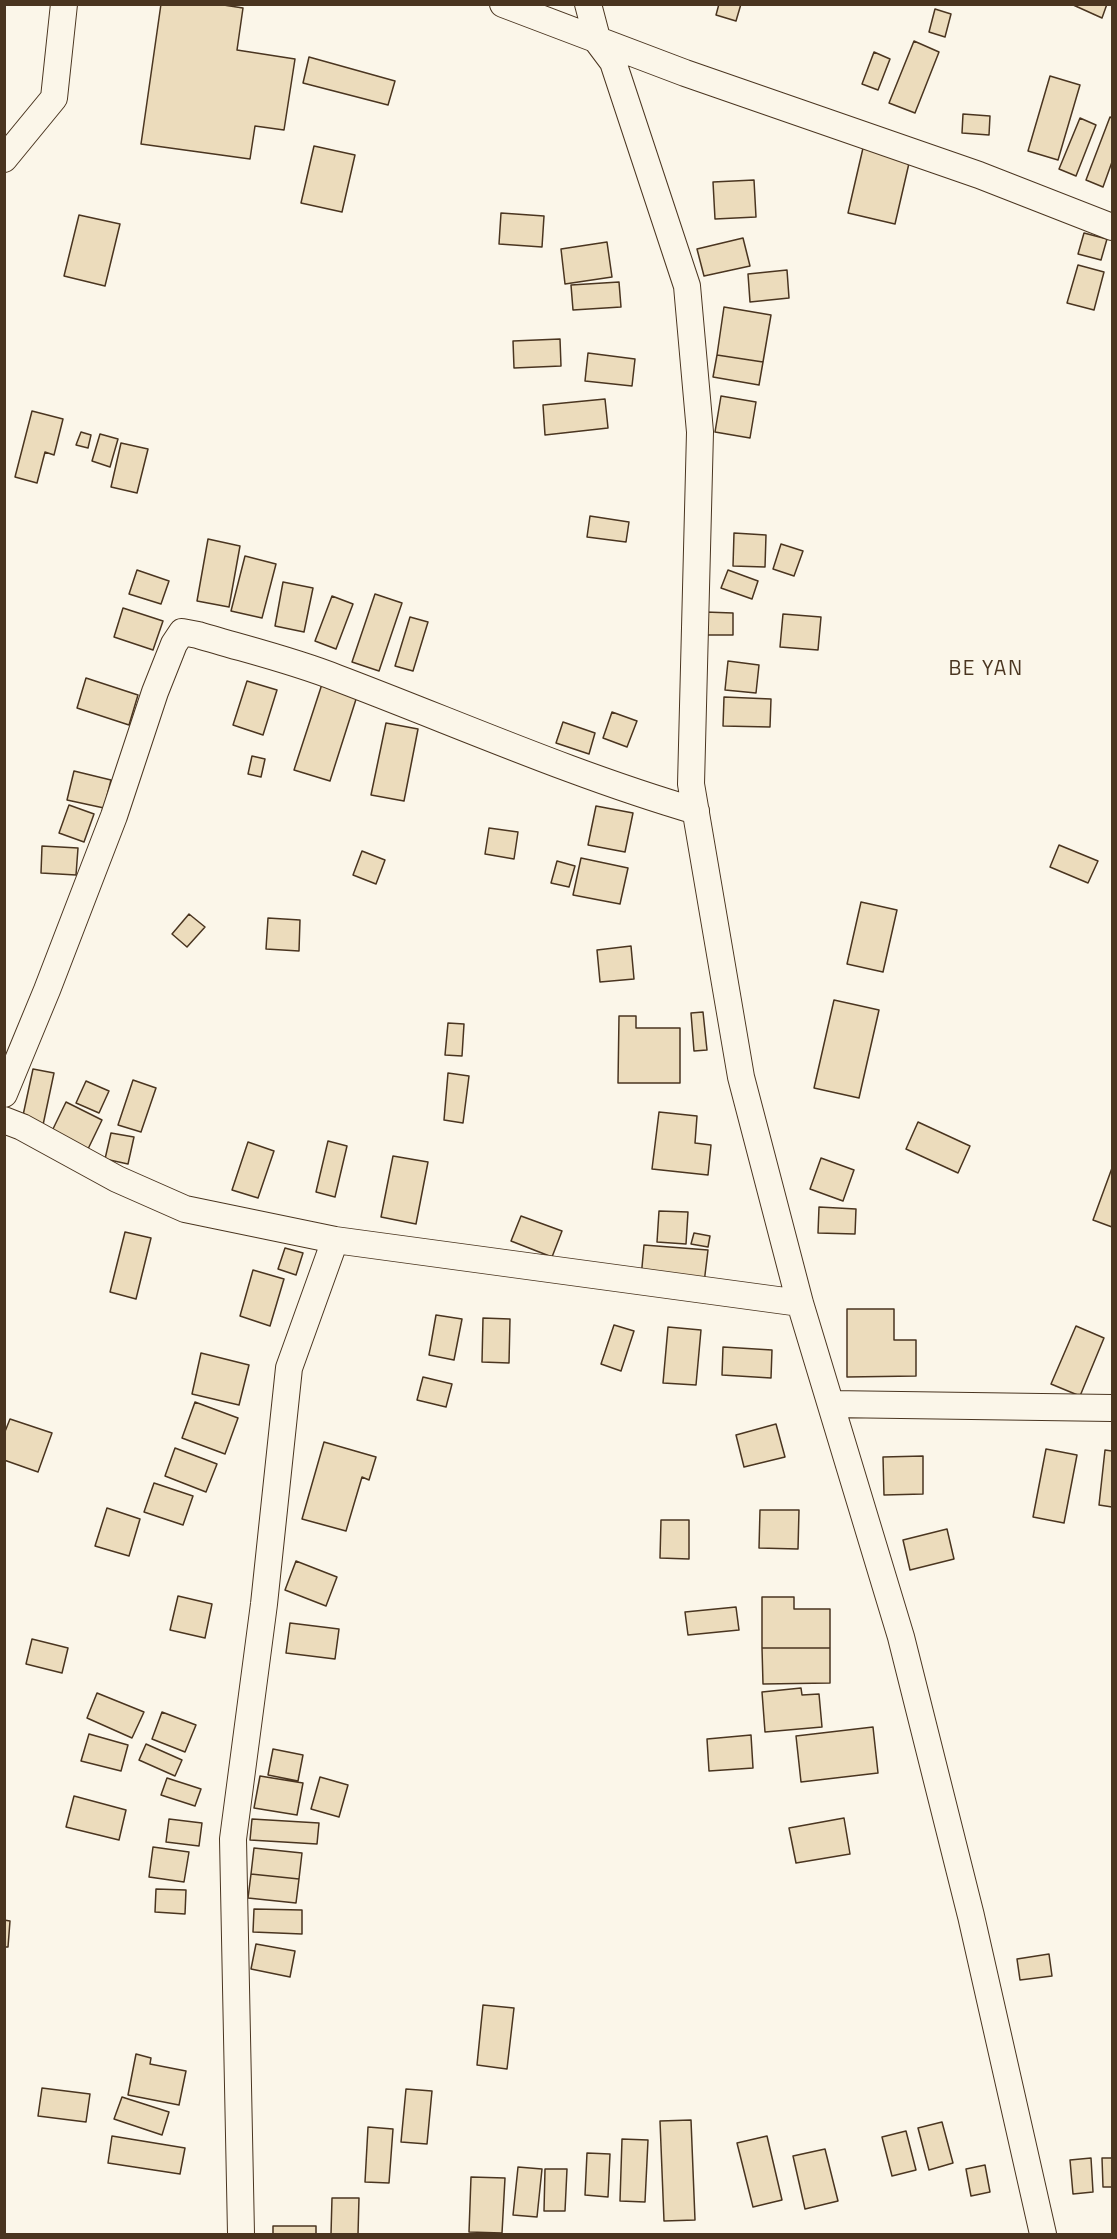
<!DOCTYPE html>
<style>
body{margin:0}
#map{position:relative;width:1117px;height:2239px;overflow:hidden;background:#fbf6e9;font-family:"Titillium Web",sans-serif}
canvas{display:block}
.frame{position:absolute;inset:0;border:6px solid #4a3520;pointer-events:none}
</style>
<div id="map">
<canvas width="1117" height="2239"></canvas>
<div class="frame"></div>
</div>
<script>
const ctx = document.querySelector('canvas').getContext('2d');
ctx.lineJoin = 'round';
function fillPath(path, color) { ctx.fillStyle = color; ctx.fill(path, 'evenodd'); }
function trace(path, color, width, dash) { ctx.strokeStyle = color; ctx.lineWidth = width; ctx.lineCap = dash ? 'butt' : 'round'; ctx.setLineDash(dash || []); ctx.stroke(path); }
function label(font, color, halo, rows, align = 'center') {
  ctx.font = font + ' "Titillium Web",sans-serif'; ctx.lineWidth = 4.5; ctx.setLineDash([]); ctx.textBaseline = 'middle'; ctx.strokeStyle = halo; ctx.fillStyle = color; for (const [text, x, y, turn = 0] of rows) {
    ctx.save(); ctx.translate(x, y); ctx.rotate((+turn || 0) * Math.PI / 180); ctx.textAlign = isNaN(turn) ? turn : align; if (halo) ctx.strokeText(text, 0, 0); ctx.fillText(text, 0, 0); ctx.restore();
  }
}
const building = new Path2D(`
 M 161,4 L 217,4 L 243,8 L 237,50 L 295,59 L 284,130 L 255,126 L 250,159 L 141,144 Z
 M 719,4 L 741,4 L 736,21 L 716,15 Z
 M 1071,4 L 1107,4 L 1102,18 Z
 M 935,9 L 951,14 L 945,37 L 929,32 Z
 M 914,41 L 939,52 L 915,113 L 889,103 Z
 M 874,52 L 890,59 L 878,90 L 862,84 Z
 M 309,57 L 395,81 L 388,105 L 303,83 Z
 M 1050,76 L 1080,85 L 1058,160 L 1028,151 Z
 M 963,114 L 990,116 L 989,135 L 962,133 Z
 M 1110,117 L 1112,118 L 1112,162 L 1103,187 L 1086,180 Z
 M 1080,118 L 1096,125 L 1076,176 L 1059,169 Z
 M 314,146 L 355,155 L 342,212 L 301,203 Z
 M 863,148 L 910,159 L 895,224 L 848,213 Z
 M 754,180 L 756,217 L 715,219 L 713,182 Z
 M 501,213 L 544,216 L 542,247 L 499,244 Z
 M 79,215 L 120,224 L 105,286 L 64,276 Z
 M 1084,233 L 1107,239 L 1101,260 L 1078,254 Z
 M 743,238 L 750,266 L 704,276 L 697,249 Z
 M 607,242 L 612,277 L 565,284 L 561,249 Z
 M 1078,265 L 1104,272 L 1094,310 L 1067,303 Z
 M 787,270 L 789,298 L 750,302 L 748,274 Z
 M 619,282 L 621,307 L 573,310 L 571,285 Z
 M 724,307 L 771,315 L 763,362 L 717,355 Z
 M 560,339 L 561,366 L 514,368 L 513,341 Z
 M 588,353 L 635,359 L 632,386 L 585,381 Z
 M 717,355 L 763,362 L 759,385 L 713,377 Z
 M 721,396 L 756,402 L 750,438 L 715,432 Z
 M 605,399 L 608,428 L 545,435 L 543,405 Z
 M 32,411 L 63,419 L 54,455 L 45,452 L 37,483 L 15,477 Z
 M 81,432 L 91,435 L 88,448 L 76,445 Z
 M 100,434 L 118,439 L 110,467 L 92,461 Z
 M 121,443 L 148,449 L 137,493 L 111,487 Z
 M 590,516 L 629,522 L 626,542 L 587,537 Z
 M 734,533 L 766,535 L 765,567 L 733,566 Z
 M 208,539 L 240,546 L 229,607 L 197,601 Z
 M 781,544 L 803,551 L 794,576 L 773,569 Z
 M 245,556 L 276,564 L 262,618 L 231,611 Z
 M 137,570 L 169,581 L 161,604 L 129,594 Z
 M 728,570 L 758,581 L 752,599 L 721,588 Z
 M 283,582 L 313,588 L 304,632 L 275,626 Z
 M 375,594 L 402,603 L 379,671 L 352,662 Z
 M 332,596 L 353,604 L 336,649 L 315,641 Z
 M 123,608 L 163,621 L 153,650 L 114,637 Z
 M 705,612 L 733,613 L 733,635 L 705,635 Z
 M 783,614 L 821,617 L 818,650 L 780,647 Z
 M 410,617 L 428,622 L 413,671 L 395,666 Z
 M 728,661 L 759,665 L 756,693 L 725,690 Z
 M 86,678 L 138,695 L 129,725 L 77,708 Z
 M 247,681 L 277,690 L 263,735 L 233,725 Z
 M 323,681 L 358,693 L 330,781 L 294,770 Z
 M 724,697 L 771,699 L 770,727 L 723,726 Z
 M 612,712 L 637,721 L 627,747 L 603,738 Z
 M 563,722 L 595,733 L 589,754 L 556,743 Z
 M 386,723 L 418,729 L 404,801 L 371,795 Z
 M 252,756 L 265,759 L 261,777 L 248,774 Z
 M 74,771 L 111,780 L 104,808 L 67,800 Z
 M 69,805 L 94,814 L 84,842 L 59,833 Z
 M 596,806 L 633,813 L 625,852 L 588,845 Z
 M 489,828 L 518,832 L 514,859 L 485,854 Z
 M 1059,845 L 1098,861 L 1088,883 L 1050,867 Z
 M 42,846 L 78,848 L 76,875 L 41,873 Z
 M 362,851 L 385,860 L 376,884 L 353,875 Z
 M 581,858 L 628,868 L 620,904 L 573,895 Z
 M 557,861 L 575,866 L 569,887 L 551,883 Z
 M 861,902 L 897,910 L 883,972 L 847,964 Z
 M 189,914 L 205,927 L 187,947 L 172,934 Z
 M 268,918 L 300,920 L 299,951 L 266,949 Z
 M 631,946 L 634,979 L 600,982 L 597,950 Z
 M 834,1000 L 879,1010 L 859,1098 L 814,1088 Z
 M 703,1012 L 707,1050 L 694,1051 L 691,1013 Z
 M 619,1016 L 636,1016 L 636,1028 L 680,1028 L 680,1083 L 618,1083 Z
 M 448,1023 L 464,1024 L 462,1056 L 445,1055 Z
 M 33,1069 L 54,1073 L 43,1125 L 22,1120 Z
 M 448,1073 L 469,1076 L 463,1123 L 444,1120 Z
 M 133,1080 L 156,1088 L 141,1132 L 118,1125 Z
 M 86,1081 L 109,1091 L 99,1113 L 76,1103 Z
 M 66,1102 L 102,1120 L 88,1149 L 52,1131 Z
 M 659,1112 L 697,1116 L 695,1143 L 711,1145 L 708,1175 L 652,1169 Z
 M 918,1122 L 970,1146 L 958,1173 L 906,1149 Z
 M 111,1133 L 134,1137 L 128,1164 L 105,1159 Z
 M 328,1141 L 347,1146 L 335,1197 L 316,1192 Z
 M 248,1142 L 274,1151 L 258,1198 L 232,1190 Z
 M 393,1156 L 428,1162 L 416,1224 L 381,1217 Z
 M 821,1158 L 854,1170 L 843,1201 L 810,1189 Z
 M 1112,1168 L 1112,1227 L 1093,1220 Z
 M 819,1207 L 856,1209 L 855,1234 L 818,1233 Z
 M 659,1211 L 688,1212 L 686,1244 L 657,1242 Z
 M 521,1216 L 562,1231 L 552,1257 L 511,1241 Z
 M 125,1232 L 151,1238 L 136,1299 L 110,1292 Z
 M 694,1233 L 710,1236 L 708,1247 L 691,1244 Z
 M 644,1245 L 708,1250 L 704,1283 L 641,1278 Z
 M 285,1248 L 303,1253 L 296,1275 L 278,1269 Z
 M 253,1270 L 284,1279 L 270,1326 L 240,1316 Z
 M 847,1309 L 894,1309 L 894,1340 L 916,1340 L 916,1376 L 847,1377 Z
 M 436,1315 L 462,1319 L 454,1360 L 429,1355 Z
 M 483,1318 L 510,1319 L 509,1363 L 482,1362 Z
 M 614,1325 L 634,1331 L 621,1371 L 601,1364 Z
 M 1076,1326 L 1104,1338 L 1080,1396 L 1051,1384 Z
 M 668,1327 L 701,1330 L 696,1385 L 663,1383 Z
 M 723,1347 L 772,1350 L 771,1378 L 722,1375 Z
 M 201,1353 L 249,1365 L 239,1405 L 192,1394 Z
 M 423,1377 L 452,1384 L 446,1407 L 417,1400 Z
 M 195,1402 L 238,1418 L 225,1454 L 182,1438 Z
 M 10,1419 L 52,1433 L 38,1472 L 4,1460 L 4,1434 Z
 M 776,1424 L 785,1457 L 744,1467 L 736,1435 Z
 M 324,1442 L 376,1457 L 369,1480 L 362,1477 L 346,1531 L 302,1519 Z
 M 175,1448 L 217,1464 L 206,1492 L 165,1476 Z
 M 1046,1449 L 1077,1455 L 1064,1523 L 1033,1517 Z
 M 1105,1450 L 1112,1451 L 1112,1507 L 1099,1505 Z
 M 923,1456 L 923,1494 L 884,1495 L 883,1457 Z
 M 154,1483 L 193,1496 L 183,1525 L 144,1512 Z
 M 107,1508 L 140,1519 L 129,1556 L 95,1546 Z
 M 760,1510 L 799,1510 L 798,1549 L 759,1548 Z
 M 661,1520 L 689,1520 L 689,1559 L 660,1558 Z
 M 947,1529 L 954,1559 L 910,1570 L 903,1540 Z
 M 296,1561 L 337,1577 L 326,1606 L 285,1590 Z
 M 178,1596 L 212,1604 L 205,1638 L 170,1630 Z
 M 762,1597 L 794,1597 L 794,1609 L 830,1609 L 830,1648 L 762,1648 Z
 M 736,1607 L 739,1630 L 688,1635 L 685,1612 Z
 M 290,1623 L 339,1629 L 335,1659 L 286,1653 Z
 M 32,1639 L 68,1648 L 62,1673 L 26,1664 Z
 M 762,1648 L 830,1648 L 830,1683 L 763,1684 Z
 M 801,1688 L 802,1695 L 819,1694 L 822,1727 L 765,1732 L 762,1692 Z
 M 97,1693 L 144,1712 L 132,1738 L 87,1718 Z
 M 162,1712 L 196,1725 L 185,1752 L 152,1739 Z
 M 873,1727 L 878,1773 L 801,1782 L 796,1736 Z
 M 89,1734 L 128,1745 L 121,1771 L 81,1761 Z
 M 751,1735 L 753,1768 L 709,1771 L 707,1739 Z
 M 146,1744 L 182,1760 L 175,1776 L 139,1760 Z
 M 273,1749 L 303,1755 L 298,1781 L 268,1775 Z
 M 260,1776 L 303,1783 L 297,1815 L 254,1808 Z
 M 320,1777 L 348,1785 L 339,1817 L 311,1809 Z
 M 167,1778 L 201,1789 L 195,1806 L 161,1795 Z
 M 74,1796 L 126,1810 L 119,1840 L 66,1827 Z
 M 844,1818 L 850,1854 L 796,1863 L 789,1828 Z
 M 169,1819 L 202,1823 L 199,1846 L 166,1842 Z
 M 252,1819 L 319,1823 L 317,1844 L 250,1840 Z
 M 153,1847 L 189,1852 L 184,1882 L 149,1877 Z
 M 254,1848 L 302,1853 L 299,1879 L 251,1874 Z
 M 251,1874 L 299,1879 L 296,1903 L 248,1898 Z
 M 156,1889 L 186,1890 L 185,1914 L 155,1912 Z
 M 254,1909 L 302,1910 L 302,1934 L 253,1932 Z
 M 4,1920 L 10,1921 L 8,1947 L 4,1947 Z
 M 256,1944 L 295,1951 L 290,1977 L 251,1969 Z
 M 1049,1954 L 1052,1976 L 1020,1980 L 1017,1959 Z
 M 483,2005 L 514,2008 L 507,2069 L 477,2065 Z
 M 136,2054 L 151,2058 L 150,2064 L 186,2071 L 179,2105 L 128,2095 Z
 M 42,2088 L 90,2094 L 86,2122 L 38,2116 Z
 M 406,2089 L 432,2091 L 427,2144 L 401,2142 Z
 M 122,2097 L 169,2112 L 162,2135 L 114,2119 Z
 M 691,2120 L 695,2220 L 664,2221 L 660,2121 Z
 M 942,2122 L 953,2163 L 929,2170 L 918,2128 Z
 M 368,2127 L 393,2129 L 389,2183 L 365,2182 Z
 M 906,2131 L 916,2170 L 892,2176 L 882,2137 Z
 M 112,2136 L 185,2148 L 180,2174 L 108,2163 Z
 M 767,2136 L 782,2200 L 753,2207 L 737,2143 Z
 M 622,2139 L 648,2140 L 645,2202 L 620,2201 Z
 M 825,2149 L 838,2201 L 805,2209 L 793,2156 Z
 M 587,2153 L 610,2154 L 608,2197 L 585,2195 Z
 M 1091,2158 L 1093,2192 L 1073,2194 L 1070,2160 Z
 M 1102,2158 L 1112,2158 L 1112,2187 L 1103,2187 Z
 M 985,2165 L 990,2192 L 971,2196 L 966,2169 Z
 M 518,2167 L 542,2169 L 537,2217 L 513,2215 Z
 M 545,2169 L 567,2169 L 565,2211 L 544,2211 Z
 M 471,2177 L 505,2178 L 502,2233 L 469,2232 Z
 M 332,2198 L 359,2198 L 358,2234 L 331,2234 Z
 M 273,2226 L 316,2226 L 316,2234 L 273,2234 Z`);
fillPath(building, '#ecdcbc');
trace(building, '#4a3520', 1.5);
const street = new Path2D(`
 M 503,4 L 685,73 L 979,175 L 1112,227
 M 588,4 L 598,42 L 613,62 L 687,286 L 700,432 L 691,784 L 741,1077 L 800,1303 L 901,1637 L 971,1916 L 1043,2234
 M 4,159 L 54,98 L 64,4
 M 4,1094 L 47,990 L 114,816 L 155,692 L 174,644 L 182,632 L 198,635 C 244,649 292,660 337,678 C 456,723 573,775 696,811
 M 4,1120 L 22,1127 L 117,1179 L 185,1209 L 335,1240 L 800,1303
 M 831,1404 L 1112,1408
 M 241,2234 L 233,1839 L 264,1604 L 289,1368 L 335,1240`);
trace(street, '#4a3520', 28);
trace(street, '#fbf6e9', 26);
ctx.letterSpacing = '1.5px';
label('21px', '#4a3520', '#fbf6e9', [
 ["BE YAN",986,670]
]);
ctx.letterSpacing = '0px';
</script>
